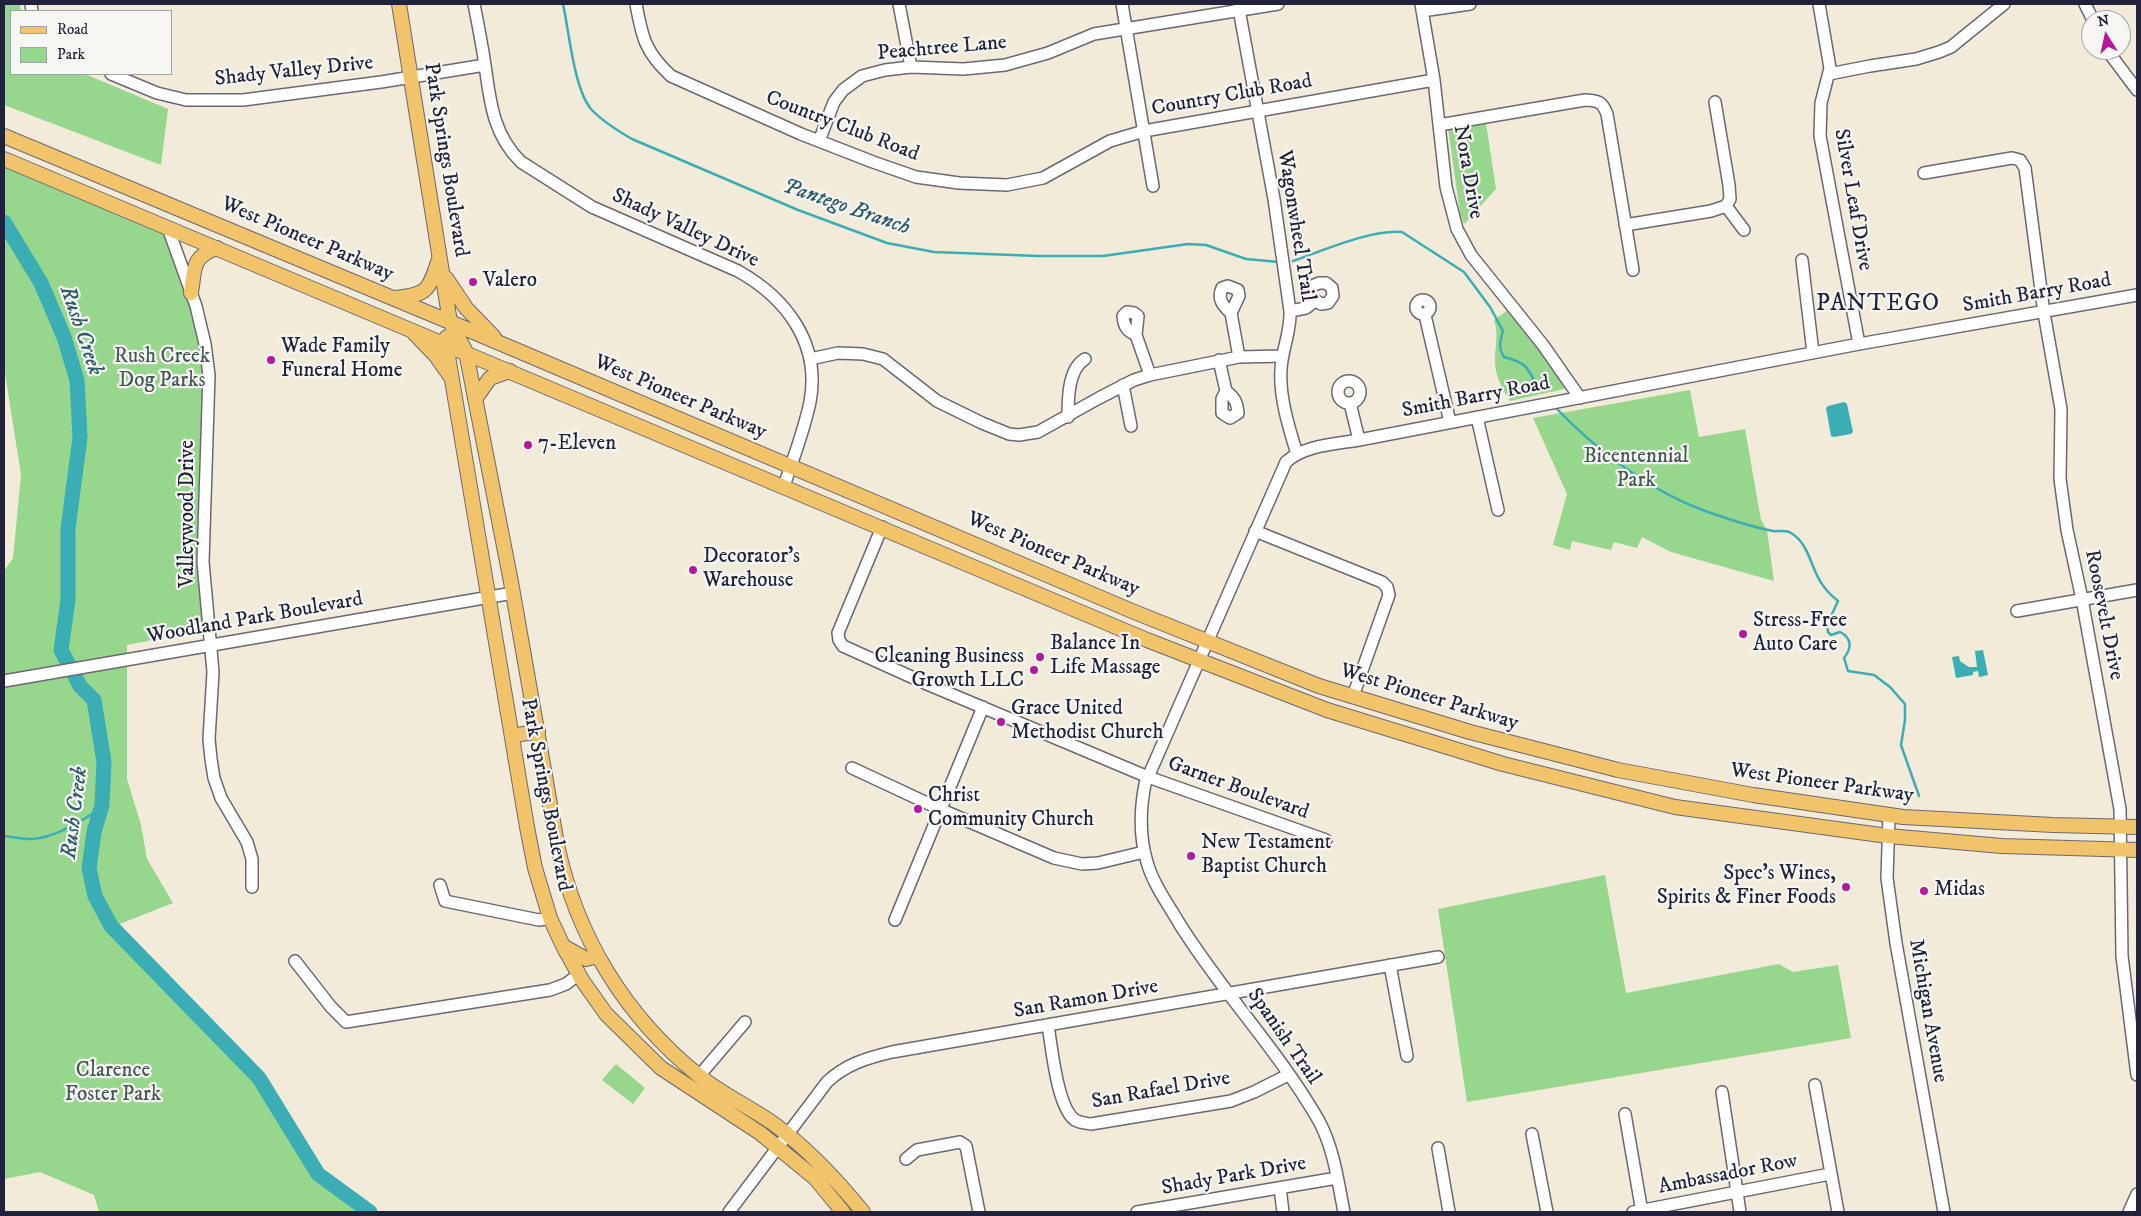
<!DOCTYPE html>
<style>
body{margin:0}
#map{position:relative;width:2141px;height:1216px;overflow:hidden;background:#f2ebda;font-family:"IM FELL DW Pica",serif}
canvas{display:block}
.frame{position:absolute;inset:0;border:5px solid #22223b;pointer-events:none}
.legend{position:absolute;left:10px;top:10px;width:162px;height:65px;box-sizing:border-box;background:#f6f6f2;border:1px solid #a1a1a9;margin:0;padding:6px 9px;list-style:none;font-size:15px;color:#22223b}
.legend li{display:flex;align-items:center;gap:10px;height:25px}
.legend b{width:25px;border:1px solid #a1a1a9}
.north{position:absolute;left:2081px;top:10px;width:50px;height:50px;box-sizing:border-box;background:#f6f6f2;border:1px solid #a1a1a9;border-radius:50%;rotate:350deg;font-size:14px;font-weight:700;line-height:20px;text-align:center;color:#22223b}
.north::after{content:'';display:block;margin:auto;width:18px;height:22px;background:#b5179e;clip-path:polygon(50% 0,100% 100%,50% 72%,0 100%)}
</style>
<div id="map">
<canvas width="2141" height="1216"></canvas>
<div class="frame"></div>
<ul class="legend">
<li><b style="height:6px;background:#f1c36a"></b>Road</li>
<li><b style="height:14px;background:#96d68d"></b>Park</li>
</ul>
<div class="north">N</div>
</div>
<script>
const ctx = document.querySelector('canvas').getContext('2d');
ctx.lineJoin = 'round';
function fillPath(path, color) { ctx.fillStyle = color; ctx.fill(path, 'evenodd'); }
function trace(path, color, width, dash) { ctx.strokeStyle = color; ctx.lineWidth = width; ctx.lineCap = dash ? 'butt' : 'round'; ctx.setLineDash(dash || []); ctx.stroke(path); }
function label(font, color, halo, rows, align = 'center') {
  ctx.font = font + ' "IM FELL DW Pica",serif'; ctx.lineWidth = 4.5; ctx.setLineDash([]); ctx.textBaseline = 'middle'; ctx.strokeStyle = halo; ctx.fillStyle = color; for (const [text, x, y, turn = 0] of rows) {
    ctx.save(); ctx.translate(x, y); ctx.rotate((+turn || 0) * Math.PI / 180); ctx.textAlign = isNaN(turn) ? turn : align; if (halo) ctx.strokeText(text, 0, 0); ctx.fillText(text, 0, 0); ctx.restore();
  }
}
fillPath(new Path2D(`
 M 4,4 L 20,4 L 21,11 L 11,11 L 11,74 L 85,74 L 168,109 L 161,165 L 4,105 Z
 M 1486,123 L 1496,189 L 1464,224 L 1460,213 L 1448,128 Z
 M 4,167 L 164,229 L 199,327 L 203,369 L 196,565 L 200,575 L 204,630 L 127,645 L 127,779 L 141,825 L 147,859 L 173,903 L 112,927 L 259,1078 L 318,1174 L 370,1212 L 99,1212 L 94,1195 L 40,1172 L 4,1179 L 4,571 L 13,558 L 21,475 L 4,367 Z
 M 1511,308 L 1564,381 L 1564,389 L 1510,401 C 1502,388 1495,376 1495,360 C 1495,346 1499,334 1494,320 Z
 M 1690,390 L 1699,437 L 1745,429 L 1761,520 L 1767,530 L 1774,581 L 1671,552 L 1642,537 L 1637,548 L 1614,542 L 1611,550 L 1572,541 L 1570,550 L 1553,545 L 1567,494 L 1533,418 Z
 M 1605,875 L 1626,993 L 1779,964 L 1793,972 L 1838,965 L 1851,1038 L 1467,1102 L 1438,909 Z
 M 616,1064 L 645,1088 L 633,1104 L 602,1080 Z`), '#96d68d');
fillPath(new Path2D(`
 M 1844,402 L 1847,404 L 1853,432 L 1851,434 L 1834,437 L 1831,436 L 1826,408 L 1828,406 Z
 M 1983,650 L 1988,675 L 1979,677 L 1978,671 L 1973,672 L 1973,675 L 1956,678 L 1952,657 L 1959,656 L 1960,661 L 1969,667 L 1977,667 L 1975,651 Z`), '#3badb4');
trace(new Path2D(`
 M 563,4 C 569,31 574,89 591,109 C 603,122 618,131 632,139 L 798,210 L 887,243 L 934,252 L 1038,256 L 1103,256 L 1188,244 L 1206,245 L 1246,259 L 1279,262
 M 1293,261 C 1322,251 1372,229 1402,232 L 1464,272 L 1490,307 L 1503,331 C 1500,341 1498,348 1504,357 C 1527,363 1528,367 1538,389
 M 1555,407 C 1597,451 1652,493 1711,513 C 1731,520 1752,527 1773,531 C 1779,532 1786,529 1791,533 C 1809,543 1811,569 1822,584 C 1826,591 1832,596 1838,601 L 1832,614 L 1831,619 L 1827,624 L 1828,632 L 1831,635 L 1840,632 C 1852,638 1852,648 1844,658 L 1848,671 L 1874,675 L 1890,687 L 1905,704 L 1905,720 L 1901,745 L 1919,796
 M 4,836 C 13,837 23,839 32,839 C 55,838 82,821 101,808`), '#3badb4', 2.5);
trace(new Path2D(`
 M 4,222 L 41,283 L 64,337 L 77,380 L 80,437 L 68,529 L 68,600 L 61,650 L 80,686 L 94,700 L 104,762 L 102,805 L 94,832 L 89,868 L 95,896 L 111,926 L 259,1078 L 318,1174 L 370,1212`), '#3badb4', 15);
const minor = new Path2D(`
 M 31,4 L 32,11
 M 474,4 C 478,24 482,45 485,65 C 490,101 493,135 521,162 L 592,207 L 738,271 C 786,298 821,343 810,402 C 804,431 793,459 784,486
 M 636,4 C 642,37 645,52 671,76 L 801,134 L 873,162 L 916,177 L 959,183 L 1007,185 L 1043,178 L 1110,141 L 1144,131 L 1434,80
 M 899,4 L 911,67
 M 1122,4 L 1153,186
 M 1238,4 L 1274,199 L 1290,311 C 1291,332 1282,349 1281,369 C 1279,397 1289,428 1297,454
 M 1421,4 L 1434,80 L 1446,187 L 1457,229 L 1471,255 L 1543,345 L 1580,398
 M 1819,4 L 1830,68 L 1821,103 L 1820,136 L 1859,344
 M 2085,4 L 2093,20
 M 1422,11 L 1470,4
 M 2107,50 L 2137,90
 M 111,74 L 157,93 L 186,100 L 243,100 L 381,82 L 485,65
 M 1829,74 L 1870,66 L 1916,59 L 1939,52 L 1951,47 L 2004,4
 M 1439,125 L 1585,100 C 1598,101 1602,101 1607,114 L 1633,270
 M 819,141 L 834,102 L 843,90 L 862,76 L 885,70 L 911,67 L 964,69 L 1005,65 L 1048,53 L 1094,34 L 1278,4
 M 1924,173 L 2012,158 L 2020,160 L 2025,168 L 2044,313 L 2061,409 L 2060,479 L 2067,530 L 2082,599 L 2120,809 L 2122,956 L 2137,1075
 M 1726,206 L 1744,230
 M 1625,225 L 1711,211 L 1726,206 L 1730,199 L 1729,185 L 1715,102
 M 168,228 L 196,306 L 205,344 L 209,375 L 203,562 L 213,672 L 209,739 L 211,759 L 214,778 L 221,798 L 247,842 L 252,859 L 252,887
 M 1802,260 L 1813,353
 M 1319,283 L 1326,283 L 1332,288 L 1333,296 L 1328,303 L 1321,304 L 1310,297 L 1310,290 L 1312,286 Z
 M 1228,286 L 1238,290 L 1239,296 L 1231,313 C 1223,306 1217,299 1222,288 Z
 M1416 307a7 7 0 1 1 14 0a7 7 0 1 1-14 0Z
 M 1290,311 L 1306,308 L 1315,301
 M 1231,313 L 1239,357
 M 1425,315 L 1450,422
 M 1136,335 L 1138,316 L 1134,313 L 1127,312 L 1123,316 C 1124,327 1127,331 1136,335 L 1150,375
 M 810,359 L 838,353 L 863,354 L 883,359 L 937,401 L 982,423 L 1009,434 L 1019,435 L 1038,432 L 1099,398 L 1134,380 L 1150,375 L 1239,357 L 1283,356
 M 1219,360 L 1226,391
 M1338 392a11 11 0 1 1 22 0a11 11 0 1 1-22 0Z
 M 1123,385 L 1131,426
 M 1226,391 C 1235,398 1237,402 1238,413 L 1230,418 L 1222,413 L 1222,399 Z
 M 1350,403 L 1359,440
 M 1068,417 C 1068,399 1068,369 1085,359
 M 1477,417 L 1498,510
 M 882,527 L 838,633 L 839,640 L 843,646 L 927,684 L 1148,777 L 1326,840
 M 1255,531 L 1382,582 L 1387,587 L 1389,595 L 1353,696
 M 2017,611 L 2137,590
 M 4,681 L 513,593
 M 852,768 L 942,810 L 1054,858 L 1082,864 L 1098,863 L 1144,852
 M 1889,816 L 1887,878 L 1896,943 L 1944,1212
 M 440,885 L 445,901 L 539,920 L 550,918
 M 895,920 L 983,707
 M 295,961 L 331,1007 L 346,1022 L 550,990 L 566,984 L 579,974
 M 1390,965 L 1407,1056
 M 1048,1026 C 1052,1048 1057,1107 1075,1120 C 1080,1123 1086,1123 1091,1124 L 1231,1101 L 1254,1092 L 1288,1075
 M 699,1076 L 745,1022
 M 1815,1085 L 1838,1212
 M 1722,1092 L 1740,1212
 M 1625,1114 L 1642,1212
 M 1532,1134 L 1547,1212
 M 1438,1148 L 1449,1212
 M 906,1159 L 917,1150 L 960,1142 L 966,1146 L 979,1212
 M 1280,1188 L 1283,1212
 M 729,1212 L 827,1082 C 846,1064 867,1058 892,1052 L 1438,957
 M 1137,1212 L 1337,1178
 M 1344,1212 C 1338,1182 1334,1149 1319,1121 C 1279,1051 1221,991 1179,923 C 1168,904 1153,884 1147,862 C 1139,836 1140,810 1145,784 L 1286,462 C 1304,445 1336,444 1359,440 L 1859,344 L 2137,295
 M 1633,1212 L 1830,1174
 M 2129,1212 L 2137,1194`);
const major = new Path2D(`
 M 399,4 L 450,322 L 466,352 L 511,582 L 557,844 C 576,936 625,1016 698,1075 C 721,1094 750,1107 774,1124 C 808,1149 837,1180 863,1212
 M 4,136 L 450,322 L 1132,611 L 1319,686 L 1470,732 L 1618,770 L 1753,795 L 1903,817 L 2053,825 L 2137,827
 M 4,159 L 1147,640 L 1327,710 L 1503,764 L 1675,807 L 1888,836 L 2002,846 L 2137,850
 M 446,278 L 466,308 L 494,337
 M 191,293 C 195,269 191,257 217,248
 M 395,298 C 429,295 429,289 439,259
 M 414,333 L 436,356 L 450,376
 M 447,337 L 446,344 L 527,827 L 535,868 L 550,918 L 563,946 L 582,980 L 606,1014 L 661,1068 L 760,1133 L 815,1178 L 843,1212
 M 475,399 L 490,378 L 510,371
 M 512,736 L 538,731
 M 563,946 L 586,959 L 597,956`);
trace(minor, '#6b6873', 14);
trace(major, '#6b6873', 16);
trace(minor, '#fff', 11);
trace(major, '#f1c36a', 14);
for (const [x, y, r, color] of [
 [473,282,5,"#b5179e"],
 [271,360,5,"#b5179e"],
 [528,445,5,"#b5179e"],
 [693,570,5,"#b5179e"],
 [1743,634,5,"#b5179e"],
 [1040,657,5,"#b5179e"],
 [1034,670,5,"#b5179e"],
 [1001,722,5,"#b5179e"],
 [918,809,5,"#b5179e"],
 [1191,856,5,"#b5179e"],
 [1846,887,5,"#b5179e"],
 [1924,891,5,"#b5179e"]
]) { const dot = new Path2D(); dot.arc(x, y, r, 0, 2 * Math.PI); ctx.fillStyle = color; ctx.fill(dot); trace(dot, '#f6f6f2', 2); }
label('21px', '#22223b', '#f6f6f2', [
 ["Peachtree Lane",942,49,-5],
 ["Shady Valley Drive",294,72,-6],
 ["Country Club Road",1232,96,-10],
 ["Country Club Road",842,127,21],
 ["Park Springs Boulevard",445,160,81],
 ["Nora Drive",1467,172,80],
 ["Silver Leaf Drive",1852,200,80],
 ["Wagonwheel Trail",1295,226,81],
 ["Shady Valley Drive",685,229,25],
 ["West Pioneer Parkway",307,240,23],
 ["Smith Barry Road",2037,294,-10],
 ["West Pioneer Parkway",680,398,23],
 ["Smith Barry Road",1476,398,-11],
 ["Valleywood Drive",189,514,-90],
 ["West Pioneer Parkway",1053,555,23],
 ["Roosevelt Drive",2103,615,79],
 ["Woodland Park Boulevard",255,619,-10],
 ["West Pioneer Parkway",1429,698,17],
 ["West Pioneer Parkway",1822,784,8],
 ["Garner Boulevard",1238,789,20],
 ["Park Springs Boulevard",545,795,79],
 ["San Ramon Drive",1086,1000,-10],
 ["Michigan Avenue",1927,1011,80],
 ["Spanish Trail",1283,1037,55],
 ["San Rafael Drive",1161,1091,-10],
 ["Ambassador Row",1728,1175,-11],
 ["Shady Park Drive",1234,1177,-10]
]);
label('21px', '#22223b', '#f6f6f2', [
 ["Valero",483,282],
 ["Wade Family",281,348],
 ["Funeral Home",281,372],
 ["7-Eleven",538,445],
 ["Decorator's",703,558],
 ["Warehouse",703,582],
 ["Stress-Free",1753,622],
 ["Auto Care",1753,646],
 ["Balance In",1050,645],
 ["Life Massage",1050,669],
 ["Cleaning Business",1024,658,"right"],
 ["Growth LLC",1024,682,"right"],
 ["Grace United",1011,710],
 ["Methodist Church",1011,734],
 ["Christ",928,797],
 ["Community Church",928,821],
 ["New Testament",1201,844],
 ["Baptist Church",1201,868],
 ["Spec's Wines,",1836,875,"right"],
 ["Spirits & Finer Foods",1836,899,"right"],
 ["Midas",1934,891]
], 'left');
label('21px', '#455854', '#f6f6f2', [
 ["Rush Creek",162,358],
 ["Dog Parks",162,382],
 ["Bicentennial",1636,458],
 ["Park",1636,482],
 ["Clarence",113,1072],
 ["Foster Park",113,1096]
]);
label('italic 22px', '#2c5a6b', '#f6f6f2', [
 ["Pantego Branch",846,208,19],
 ["Rush Creek",80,331,71],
 ["Rush Creek",76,813,-83]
]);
ctx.letterSpacing = '1px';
label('24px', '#22223b', '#f6f6f2', [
 ["PANTEGO",1878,305]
]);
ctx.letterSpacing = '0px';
</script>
